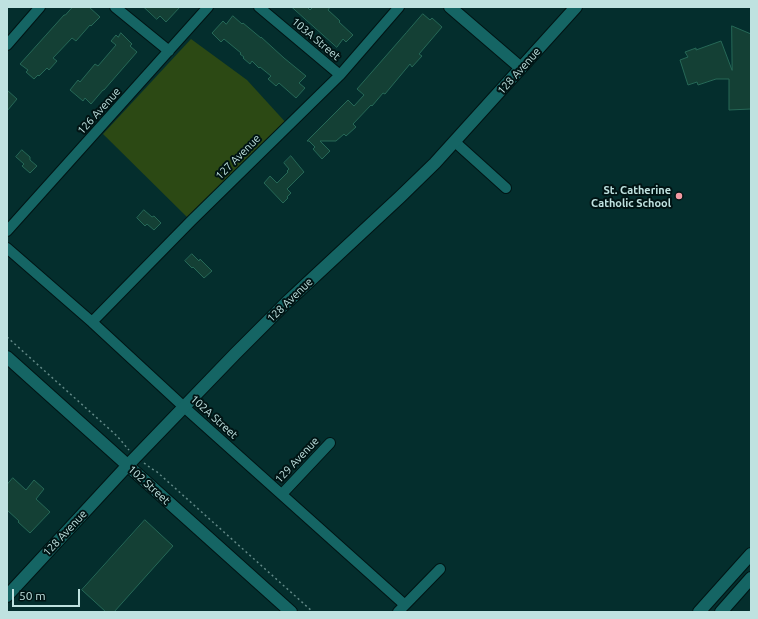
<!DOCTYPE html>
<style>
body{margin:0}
#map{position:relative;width:758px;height:619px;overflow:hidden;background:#042e2d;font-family:Ubuntu,sans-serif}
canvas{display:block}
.frame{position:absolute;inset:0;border:8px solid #bfe2e0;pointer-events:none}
.scale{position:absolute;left:12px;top:589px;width:68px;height:18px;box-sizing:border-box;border:2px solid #bfe2e0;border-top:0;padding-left:5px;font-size:12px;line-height:14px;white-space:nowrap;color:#bfe2e0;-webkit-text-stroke:3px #001414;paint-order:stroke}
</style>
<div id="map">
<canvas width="758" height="619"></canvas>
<div class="frame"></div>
<div class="scale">50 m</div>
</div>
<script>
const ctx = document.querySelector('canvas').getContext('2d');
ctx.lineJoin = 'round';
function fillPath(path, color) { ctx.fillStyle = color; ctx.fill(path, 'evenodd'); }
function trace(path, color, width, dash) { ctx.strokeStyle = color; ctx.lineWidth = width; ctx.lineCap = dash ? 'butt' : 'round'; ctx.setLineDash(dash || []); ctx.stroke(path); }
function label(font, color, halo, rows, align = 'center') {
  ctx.font = font + ' Ubuntu,sans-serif'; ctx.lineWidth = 4; ctx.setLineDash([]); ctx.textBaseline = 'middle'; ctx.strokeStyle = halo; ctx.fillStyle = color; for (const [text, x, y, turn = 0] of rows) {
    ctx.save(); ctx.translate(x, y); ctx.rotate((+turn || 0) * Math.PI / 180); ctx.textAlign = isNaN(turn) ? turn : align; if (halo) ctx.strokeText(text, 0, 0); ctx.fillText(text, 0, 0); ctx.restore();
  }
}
fillPath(new Path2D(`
 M 191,39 L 247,80 L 288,125 L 191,221 L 103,134 Z`), '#2c4914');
const building = new Path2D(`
 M 73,7 L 89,7 L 100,17 L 91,26 L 90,25 L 76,41 L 72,38 L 53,58 L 57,61 L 49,70 L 47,68 L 39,76 L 38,75 L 34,79 L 26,72 L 28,70 L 20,64 L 64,15 L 65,15 Z
 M 144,7 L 180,7 L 166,22 L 160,16 L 157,19 Z
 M 292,7 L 307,7 L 310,10 L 313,7 L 330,7 L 328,10 L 340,21 L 339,22 L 353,35 L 346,42 L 343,39 L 337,47 Z
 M 423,14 L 430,20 L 432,18 L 442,27 L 419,54 L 422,56 L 412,67 L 410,64 L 385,94 L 383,93 L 372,106 L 371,105 L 353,124 L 356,127 L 346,136 L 344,134 L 336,141 L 320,141 L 330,151 L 322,159 L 313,149 L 315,147 L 309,141 L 307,141 L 348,100 L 354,106 L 364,95 L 357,89 L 406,33 Z
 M 233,16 L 242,24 L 243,23 L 261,38 L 261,37 L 284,58 L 306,76 L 299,83 L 305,88 L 296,98 L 279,83 L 276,86 L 268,79 L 271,76 L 260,67 L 259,68 L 252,61 L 250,64 L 243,58 L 244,57 L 240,54 L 241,53 L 224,39 L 221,42 L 212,33 L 223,21 L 226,24 Z
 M 732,26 L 751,34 L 751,109 L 729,110 L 729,79 L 716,79 L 698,85 L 697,82 L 688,85 L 680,60 L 688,57 L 685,52 L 696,48 L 696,50 L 721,41 L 732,70 Z
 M 121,33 L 132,44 L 130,46 L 137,52 L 104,90 L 103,90 L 91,104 L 85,98 L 83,101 L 70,90 L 78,80 L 80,82 L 95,64 L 98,66 L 116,45 L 111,41 L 116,35 L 118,37 Z
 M 7,90 L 17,99 L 7,111 Z
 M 22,150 L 30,157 L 30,160 L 37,166 L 30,173 L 22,166 L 24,164 L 16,157 Z
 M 291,156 L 304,172 L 287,189 L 291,193 L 287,197 L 288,198 L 283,203 L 264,183 L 270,176 L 277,183 L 288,172 L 287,171 L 289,169 L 284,163 Z
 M 144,210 L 152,217 L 154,216 L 161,223 L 154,230 L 147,224 L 145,226 L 137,218 Z
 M 192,254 L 199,261 L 200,259 L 212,271 L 204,278 L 193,267 L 192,268 L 185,261 Z
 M 13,478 L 26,490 L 34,480 L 44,489 L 36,499 L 50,512 L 30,533 L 18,522 L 19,521 L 7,510 L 7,485 Z
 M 145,520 L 173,546 L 114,612 L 106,612 L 82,590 Z`);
fillPath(building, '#144035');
trace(building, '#266857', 1);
const street = new Path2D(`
 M 115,7 L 169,51
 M 259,7 L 340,75
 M 7,45 L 40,7
 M 455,142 L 506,188
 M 7,231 L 208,7
 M 7,248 L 92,322 L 184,407 L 405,605
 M 92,322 L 191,221 L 340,75 L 399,7
 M 282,494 L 330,443
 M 398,612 L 440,569`);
const secondary = new Path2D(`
 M 450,7 L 521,68
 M 7,357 L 291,612
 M 7,596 L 128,465 L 235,354 L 286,303 L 400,197 L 435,163 L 576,7
 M 699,612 L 751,554
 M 721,612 L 751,578`);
trace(street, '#001414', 12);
trace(secondary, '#001414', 14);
trace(new Path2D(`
 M 7,337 L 117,436 L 129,450
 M 144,463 L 152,469 L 156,471 L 313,612
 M 750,612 L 751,610`), '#628987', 1.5, [2, 3]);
trace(street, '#156564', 10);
trace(secondary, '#156564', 12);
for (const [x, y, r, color] of [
 [679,196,4,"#f49aa3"]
]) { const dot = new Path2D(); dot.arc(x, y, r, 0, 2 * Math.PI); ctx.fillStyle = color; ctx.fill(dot); trace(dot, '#001414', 1.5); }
label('11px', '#bfe2e0', '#001414', [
 ["103A Street",316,39,40],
 ["128 Avenue",519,71,-48],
 ["126 Avenue",99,111,-48],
 ["127 Avenue",238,157,-45],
 ["128 Avenue",290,300,-44],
 ["102A Street",214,417,42],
 ["129 Avenue",297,460,-47],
 ["102 Street",149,485,42],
 ["128 Avenue",65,533,-47]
]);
label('bold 11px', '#bfe2e0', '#001414', [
 ["St. Catherine",671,190],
 ["Catholic School",671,203]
], 'right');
</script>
